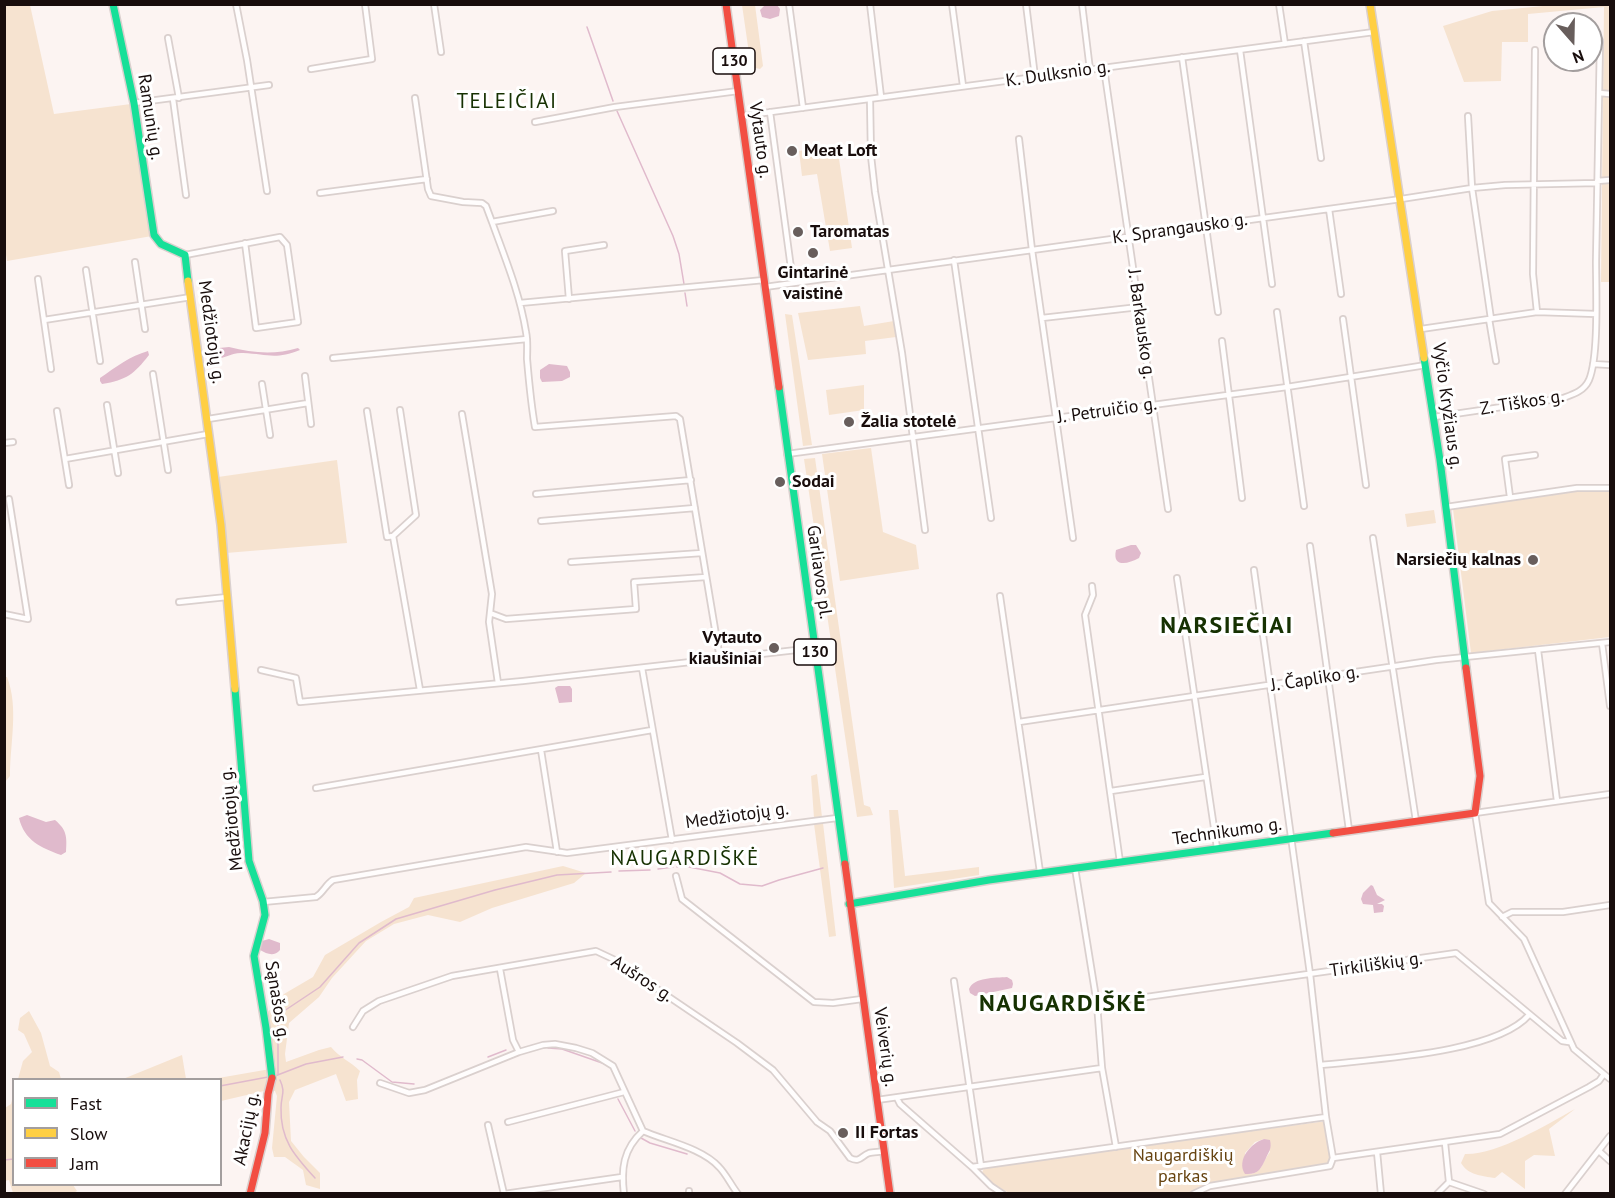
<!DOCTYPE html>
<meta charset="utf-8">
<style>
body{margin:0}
#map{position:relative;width:1615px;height:1198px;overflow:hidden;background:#fcf4f2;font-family:"PT Sans",sans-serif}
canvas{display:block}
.frame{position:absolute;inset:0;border:6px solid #180d0c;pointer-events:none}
.legend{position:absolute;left:12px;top:1078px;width:210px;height:108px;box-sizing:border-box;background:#fff;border:2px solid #a39e9e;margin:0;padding:8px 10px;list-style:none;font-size:18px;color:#180d0c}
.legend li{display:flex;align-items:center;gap:12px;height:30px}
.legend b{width:30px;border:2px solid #a39e9e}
.north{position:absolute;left:1543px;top:12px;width:60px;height:60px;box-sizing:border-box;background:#fff;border:2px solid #a39e9e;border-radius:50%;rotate:160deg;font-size:16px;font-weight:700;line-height:24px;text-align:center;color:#180d0c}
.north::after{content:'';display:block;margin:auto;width:21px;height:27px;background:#685e5c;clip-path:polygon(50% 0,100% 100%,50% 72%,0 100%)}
</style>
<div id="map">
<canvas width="1615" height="1198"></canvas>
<div class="frame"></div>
<ul class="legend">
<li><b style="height:8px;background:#16e098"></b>Fast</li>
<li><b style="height:8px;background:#ffcf43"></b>Slow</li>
<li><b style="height:8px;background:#f24e42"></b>Jam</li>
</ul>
<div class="north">N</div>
</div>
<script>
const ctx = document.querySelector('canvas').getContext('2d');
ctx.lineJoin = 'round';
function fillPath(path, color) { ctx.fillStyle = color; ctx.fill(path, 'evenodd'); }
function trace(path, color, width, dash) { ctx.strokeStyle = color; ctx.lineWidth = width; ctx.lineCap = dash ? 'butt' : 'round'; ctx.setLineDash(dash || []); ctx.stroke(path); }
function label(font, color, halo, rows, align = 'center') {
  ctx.font = font + ' "PT Sans",sans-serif'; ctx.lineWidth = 6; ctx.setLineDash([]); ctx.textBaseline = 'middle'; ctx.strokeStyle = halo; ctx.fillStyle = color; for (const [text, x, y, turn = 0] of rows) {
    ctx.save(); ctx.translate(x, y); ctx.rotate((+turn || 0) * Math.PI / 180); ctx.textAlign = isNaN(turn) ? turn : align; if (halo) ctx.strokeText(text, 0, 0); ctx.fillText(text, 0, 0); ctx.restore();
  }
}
fillPath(new Path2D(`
 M 4,5 L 30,5 L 54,114 L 131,104 L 152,236 L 7,261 L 4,243 Z
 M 742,5 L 755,5 L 763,66 L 760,69 L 751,67 Z
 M 1553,5 L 1610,5 L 1610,282 L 1601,282 L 1604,7 L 1528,14 L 1528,42 L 1502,42 L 1501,81 L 1464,82 L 1443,26 L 1492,11 Z
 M 837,145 L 852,248 L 830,251 L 817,174 L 802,176 L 799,151 Z
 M 860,306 L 864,326 L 894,321 L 896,337 L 865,341 L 866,354 L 808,360 L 798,313 Z
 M 785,314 L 792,315 L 812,445 L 803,446 Z
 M 864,385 L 864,410 L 829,415 L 826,390 Z
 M 871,448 L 883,532 L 916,545 L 919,569 L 840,581 L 822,454 Z
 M 815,458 L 864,805 L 870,807 L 873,815 L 857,817 L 804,459 Z
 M 337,460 L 347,543 L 226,553 L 218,477 Z
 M 1603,490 L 1610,491 L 1610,637 L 1471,653 L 1453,509 L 1574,492 Z
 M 1434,510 L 1436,523 L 1407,527 L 1405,514 Z
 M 5,677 L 7,677 C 19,708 10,743 10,776 L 5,782 Z
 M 817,774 L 822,817 L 814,818 L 811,776 Z
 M 889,810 L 898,810 L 905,876 L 979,867 L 979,875 L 894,888 Z
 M 823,823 L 836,936 L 829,937 L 814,824 Z
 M 563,866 L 586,873 L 574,883 L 492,908 L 460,922 L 428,915 L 394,924 L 366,941 L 332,978 L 319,997 L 289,1023 L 285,1054 L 286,1062 L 319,1050 L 331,1047 C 339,1057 351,1062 360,1071 L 357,1080 L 358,1099 L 346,1101 L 336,1074 L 295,1090 L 289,1102 L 291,1141 L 304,1157 L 320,1173 L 320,1189 L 306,1185 L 303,1170 L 285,1157 L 274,1157 L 272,1148 L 277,1096 L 275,1091 L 264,1091 L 221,1101 L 220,1080 L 207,1080 L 276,1068 L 268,1012 L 284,994 L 313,977 L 325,955 L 381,922 L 409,907 L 414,898 Z
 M 29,1011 L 41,1033 L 50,1066 L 59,1072 L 61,1079 L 18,1079 L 23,1061 L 32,1052 L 24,1034 L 18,1030 L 20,1018 Z
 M 182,1055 L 186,1079 L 123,1079 Z
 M 13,1095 L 14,1184 L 73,1185 L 77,1191 L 72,1194 L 13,1193 L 9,1180 L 5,1181 L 5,1108 L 11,1104 Z
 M 1575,1109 L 1549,1129 L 1555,1156 L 1534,1155 L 1525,1161 L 1525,1189 L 1502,1172 L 1495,1178 C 1482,1176 1468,1175 1461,1163 L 1465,1154 C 1497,1155 1546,1125 1575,1109 Z
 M 1319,1122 L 1323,1122 L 1326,1125 L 1331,1159 L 1329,1163 L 1323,1166 L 1207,1183 L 1189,1194 L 1009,1193 L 992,1183 L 982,1173 L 984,1168 L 988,1166 ZM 1264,1139 L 1270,1152 C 1261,1163 1263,1175 1245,1174 L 1245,1153 L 1255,1142 Z`), '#f6e3d0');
fillPath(new Path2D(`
 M 765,5 L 777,5 L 780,9 L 779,16 L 770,19 L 762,17 L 760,10 Z
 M 229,347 C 253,353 274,355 298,348 L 300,350 C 275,360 267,354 243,353 C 232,352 222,360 211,360 L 209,349 Z
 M 148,351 L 149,355 C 134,374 127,380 102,384 L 100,381 L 100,378 C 116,367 130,356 148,351 Z
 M 549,364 L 567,366 L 570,372 L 570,377 L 562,381 L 542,382 L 540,378 L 540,370 Z
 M 1131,545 L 1136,545 L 1141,553 L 1139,558 C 1128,564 1112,568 1116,550 Z
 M 558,686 L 570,686 L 572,689 L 572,702 L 559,703 L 555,688 Z
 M 27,815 L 46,822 L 55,820 C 67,830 67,837 66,852 L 61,855 C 41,848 24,840 19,818 Z
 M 1371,885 L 1373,886 L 1377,895 L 1385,900 L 1377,904 L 1382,904 L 1384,906 L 1383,912 L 1374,913 L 1373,905 L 1363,904 L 1361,899 L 1363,893 Z
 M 269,939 L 280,943 L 280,950 C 274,957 267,954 260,950 L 259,946 L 262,941 Z
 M 1007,977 L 1012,980 L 1013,984 L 1012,988 L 975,996 L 970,993 L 969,989 C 974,977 995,978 1007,977 Z
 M 1264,1139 L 1270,1140 C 1272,1149 1269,1151 1266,1158 C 1261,1169 1258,1175 1245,1174 C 1236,1160 1251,1143 1264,1139 Z`), '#e0bacc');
trace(new Path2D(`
 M 587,27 L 613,101
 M 617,111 L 673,236 L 679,254 L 684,284
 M 685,293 L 687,306
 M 677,867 L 684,866 L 720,873 L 740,884 L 762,886 L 779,880 L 823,868
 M 658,869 L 673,867
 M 619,871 L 650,870
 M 548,1048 L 562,1049 L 605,1064
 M 488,1057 L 506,1050
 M 357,1059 L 362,1060 L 392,1082 L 414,1084
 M 278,1075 L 278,1015 L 320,987 L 359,943 L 396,919 L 495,890 L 557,875 L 611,872
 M 275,1076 L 306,1064 L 343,1057
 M 280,1080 C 286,1093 281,1095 281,1108 C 280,1140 295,1156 315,1178
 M 220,1086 L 268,1077
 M 618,1099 L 635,1131
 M 641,1138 L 650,1143 L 687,1154
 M 4,1160 L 14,1159`), '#e0bacc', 1.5);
const street = new Path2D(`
 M 236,4 L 247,60 L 267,191
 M 434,4 L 441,52
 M 789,4 L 803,108
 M 870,4 L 881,97
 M 952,4 L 963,86
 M 1026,4 L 1035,77
 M 1082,4 L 1090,70
 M 1279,4 L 1285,44
 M 168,38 L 179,98
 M 1304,41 L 1321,158
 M 1240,50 L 1272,284
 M 1535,50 L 1533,274 L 1537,312
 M 1182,57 L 1218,312
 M 1104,68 L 1168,509
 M 311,69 L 372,59 L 365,4
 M 1599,93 L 1610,94
 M 415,98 L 428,189 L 431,196 L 463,202 L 482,203 L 486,206 L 492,222
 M 173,99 L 186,195
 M 870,99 L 871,156 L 875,192 L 902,353 L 925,530
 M 134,103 L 269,85
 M 770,112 L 793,283
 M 741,116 L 1374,32
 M 1468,116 L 1472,188 L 1491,319
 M 535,122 L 615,107 L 738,91
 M 1019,139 L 1032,250 L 1073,538
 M 1597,181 L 1610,180
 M 320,193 L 427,179
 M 1329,209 L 1341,294
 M 553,211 L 492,222 C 505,258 520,294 526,332 C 528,341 527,350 527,359 C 529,382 531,404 535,427 L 676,416 L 680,419 L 720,659
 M 185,255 L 280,237 L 287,245 L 298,322 L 256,328 L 245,243
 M 954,260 L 991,518
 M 135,262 L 145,329
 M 86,270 L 100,361
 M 38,279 L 51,369
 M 765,287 L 1401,199 L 1472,188 L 1505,185 L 1597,183
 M 569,299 L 565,251 L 604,245
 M 520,303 L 764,280
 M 1277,312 L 1304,506
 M 1042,318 L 1139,307
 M 1343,319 L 1366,485
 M 1489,319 L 1496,361
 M 44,320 L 191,297
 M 1421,329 L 1537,312 L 1596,314
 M 1222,341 L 1242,498
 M 333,358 L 527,339
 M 1593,364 L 1610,365
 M 153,374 L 168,470
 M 305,376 L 311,424
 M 262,384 L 270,435
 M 107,405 L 118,473
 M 400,410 L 416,515 L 393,536 L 420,690
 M 57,411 L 69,485
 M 367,411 L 387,537 L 393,536
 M 462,414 L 492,594 L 489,622 L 498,683
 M 1434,417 L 1563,398 C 1574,394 1584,391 1589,380 C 1599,356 1596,290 1596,261 C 1597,188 1598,115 1600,41
 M 208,419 L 308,403
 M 4,443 L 13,442
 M 787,454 L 1287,387 L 1426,365
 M 65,459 L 208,434
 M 536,494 L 691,480
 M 1510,497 L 1505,459 L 1535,455
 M 1446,507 L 1577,488 L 1610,488
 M 541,521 L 695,508
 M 1373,538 L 1416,821
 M 1310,546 L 1349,830
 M 571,562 L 702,553
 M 1177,578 L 1217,848
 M 1092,586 L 1093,595 L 1085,615 L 1120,862
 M 1000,596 L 1040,872
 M 179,602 L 227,597
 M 490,613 L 506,619 L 636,609 L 634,582 L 706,577
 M 4,614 L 28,619 L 9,499
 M 1602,643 L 1610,706
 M 1538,650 L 1557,801
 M 642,668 L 672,840
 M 261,670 L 296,678 L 300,702 L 523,681 L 814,648
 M 1019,722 L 1436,660 L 1610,642
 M 541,750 L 557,852
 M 316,788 L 652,730
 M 1111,791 L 1205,777
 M 1610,794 L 1475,813 L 1489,903 L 1524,939 L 1574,1049 L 1610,1079
 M 1075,868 L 1097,1004 L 1102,1068 L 1116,1147
 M 676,876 L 682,899 L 814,1002 L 833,1003 L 862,999
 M 263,902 L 316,897 C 324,892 325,885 333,880 L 526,847 L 567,853 L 837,818
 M 1502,917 L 1512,912 L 1563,912 L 1610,905
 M 500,969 L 513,1040 L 519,1052
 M 954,981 L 981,1166
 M 1097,1004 L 1456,953 L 1562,1041 L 1569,1042
 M 353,1027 L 363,1011 L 379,1001 L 452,976 L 596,951 L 613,959 L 737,1043 L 773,1070 L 817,1122 L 830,1131 L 850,1158 C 860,1163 861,1156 869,1153 C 873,1152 880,1152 885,1151
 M 1321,1065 C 1372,1059 1495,1054 1529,1015
 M 380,1083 L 409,1093 L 425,1090 L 519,1052 L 543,1045 L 555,1044 L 576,1048 L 592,1053 L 613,1066 L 643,1131 C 666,1141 702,1148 719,1167 C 726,1174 731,1185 738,1194
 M 897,1098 L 900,1104 L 972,1167 L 991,1186 L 1003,1194
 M 877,1100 L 1102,1068
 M 508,1122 L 624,1092
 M 488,1125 L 504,1194
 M 1445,1143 L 1449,1182
 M 1599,1151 L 1610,1161
 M 1377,1152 L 1381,1194
 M 1333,1158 L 1500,1134 L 1589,1087 L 1599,1081 L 1604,1074
 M 972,1167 L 1326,1117
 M 689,1191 L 689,1194
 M 504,1194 L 622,1177
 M 624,1194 C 621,1169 623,1149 643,1131
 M 1193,1194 L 1210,1186 L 1330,1166 L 1333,1158 L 1326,1117 L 1310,974 L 1254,570
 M 1437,1194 L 1449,1182 L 1484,1194
 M 1565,1194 L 1610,1136`);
const fast = new Path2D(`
 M 113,4 L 134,103 L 154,235 L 161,244 L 185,255 L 188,281
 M 1424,358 L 1440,460 L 1466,668
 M 779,387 L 845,864
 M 235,689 L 249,861 L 263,901 L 265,915 L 254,956 L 266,1028 L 272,1078
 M 849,904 L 989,880 L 1333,833`);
const slow = new Path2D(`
 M 1370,4 L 1424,358
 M 188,281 L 221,525 L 235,689`);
const jam = new Path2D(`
 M 726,4 L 779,387
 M 1333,833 L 1475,813 L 1480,776 L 1466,668
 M 845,864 L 890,1194
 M 250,1194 L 265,1133 L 268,1094 L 272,1078`);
trace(street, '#dad0ce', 8);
trace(fast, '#dad0ce', 10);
trace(slow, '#dad0ce', 10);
trace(jam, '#dad0ce', 10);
trace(street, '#fffdfd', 4.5);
trace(fast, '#16e098', 7);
trace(slow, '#ffcf43', 7);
trace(jam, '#f24e42', 7);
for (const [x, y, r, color] of [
 [792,151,6,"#685e5c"],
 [798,232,6,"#685e5c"],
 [813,253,6,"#685e5c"],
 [849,422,6,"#685e5c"],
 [780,482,6,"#685e5c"],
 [1533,560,6,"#685e5c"],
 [774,648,6,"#685e5c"],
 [843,1133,6,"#685e5c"]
]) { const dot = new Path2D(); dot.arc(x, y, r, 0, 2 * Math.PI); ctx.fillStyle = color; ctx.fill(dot); trace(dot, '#fff', 2); }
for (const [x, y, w] of [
 [734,61,42],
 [815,652,42]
]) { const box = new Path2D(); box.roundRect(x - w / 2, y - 13, w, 26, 4.5); ctx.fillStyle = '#fff'; ctx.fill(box); trace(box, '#180d0c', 1.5); }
label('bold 16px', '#180d0c', null, [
 ["130",734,61],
 ["130",815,652]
]);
label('18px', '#180d0c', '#fff', [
 ["K. Dulksnio g.",1058,74,-8],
 ["Ramunių g.",150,117,81],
 ["Vytauto g.",760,140,82],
 ["K. Sprangausko g.",1180,229,-8],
 ["J. Barkausko g.",1141,324,82],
 ["Medžiotojų g.",211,332,82],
 ["Z. Tiškos g.",1522,403,-9],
 ["Vyčio Kryžiaus g.",1447,406,82],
 ["J. Petruičio g.",1107,411,-8],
 ["Garliavos pl.",819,572,82],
 ["J. Čapliko g.",1315,679,-9],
 ["Medžiotojų g.",737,816,-8],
 ["Medžiotojų g.",232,819,-96],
 ["Technikumo g.",1227,832,-8],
 ["Tirkiliškių g.",1376,965,-8],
 ["Aušros g.",642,979,33],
 ["Sąnašos g.",277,1001,81],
 ["Veiverių g.",885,1047,82],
 ["Akacijų g.",247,1129,-79]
]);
label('bold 18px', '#180d0c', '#fff', [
 ["Meat Loft",804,151],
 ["Taromatas",810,232],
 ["Gintarinė",813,273,"center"],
 ["vaistinė",813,294,"center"],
 ["Žalia stotelė",861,422],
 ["Sodai",792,482],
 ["Narsiečių kalnas",1521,560,"right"],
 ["Vytauto",762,638,"right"],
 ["kiaušiniai",762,659,"right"],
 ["II Fortas",855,1133]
], 'left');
label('18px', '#674411', '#fff', [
 ["Naugardiškių",1183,1156],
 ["parkas",1183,1177]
]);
ctx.letterSpacing = '1.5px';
label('21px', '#163102', '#fff', [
 ["TELEIČIAI",507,102],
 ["NAUGARDIŠKĖ",685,859]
]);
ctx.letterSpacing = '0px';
ctx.letterSpacing = '1.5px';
label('bold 24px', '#163102', '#fff', [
 ["NARSIEČIAI",1227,626],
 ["NAUGARDIŠKĖ",1063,1004]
]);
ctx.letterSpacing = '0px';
</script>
